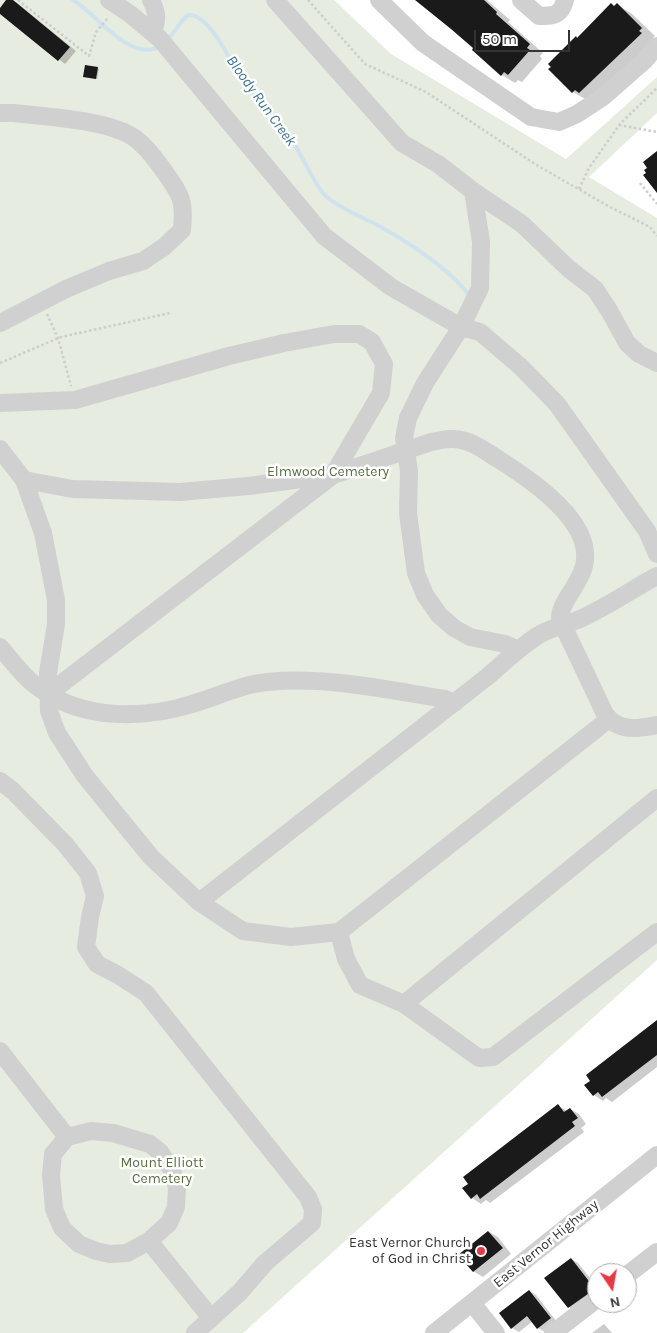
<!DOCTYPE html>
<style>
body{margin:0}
#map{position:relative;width:657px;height:1333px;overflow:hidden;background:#fff;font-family:Karla,sans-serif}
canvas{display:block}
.north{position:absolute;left:587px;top:1263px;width:50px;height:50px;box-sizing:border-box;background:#fff;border:1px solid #adadad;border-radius:50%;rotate:168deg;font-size:14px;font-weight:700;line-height:20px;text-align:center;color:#333}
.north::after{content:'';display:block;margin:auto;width:18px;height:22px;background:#e63946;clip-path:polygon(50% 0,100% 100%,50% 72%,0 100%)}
.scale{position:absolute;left:474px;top:30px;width:96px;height:22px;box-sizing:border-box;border:2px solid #333;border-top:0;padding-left:6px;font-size:15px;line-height:18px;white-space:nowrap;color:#333;-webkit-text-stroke:4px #fff;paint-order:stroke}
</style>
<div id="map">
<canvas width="657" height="1333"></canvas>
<div class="north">N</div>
<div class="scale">50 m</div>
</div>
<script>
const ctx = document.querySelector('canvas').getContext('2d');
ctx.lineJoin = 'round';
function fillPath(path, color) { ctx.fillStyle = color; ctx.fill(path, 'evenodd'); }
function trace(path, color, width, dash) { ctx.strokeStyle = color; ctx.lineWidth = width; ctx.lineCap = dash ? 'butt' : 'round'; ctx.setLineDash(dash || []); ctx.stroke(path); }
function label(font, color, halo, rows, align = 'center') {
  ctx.font = font + ' Karla,sans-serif'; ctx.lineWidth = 5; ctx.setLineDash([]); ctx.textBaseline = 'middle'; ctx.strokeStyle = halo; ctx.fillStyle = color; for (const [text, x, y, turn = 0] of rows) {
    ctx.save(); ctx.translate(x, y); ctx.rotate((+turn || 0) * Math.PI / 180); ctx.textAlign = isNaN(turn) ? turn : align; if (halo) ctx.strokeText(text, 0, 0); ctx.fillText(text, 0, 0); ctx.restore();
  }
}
fillPath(new Path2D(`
 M 0,0 L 334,0 L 391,54 L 566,159 L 657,77 L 657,113 L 589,177 L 657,218 L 657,960 L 243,1333 L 0,1333 Z`), '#e6ecdf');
fillPath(new Path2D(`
 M 8,0 L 16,2 L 76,51 L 65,64 L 0,12 L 0,10 Z
 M 417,0 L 487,0 L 510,20 L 508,22 L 543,53 L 540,56 L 542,59 L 522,82 L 518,80 L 515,83 L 502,75 L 475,48 Z
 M 617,5 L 631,13 L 655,36 L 652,39 L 654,42 L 587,100 L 573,92 L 550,69 L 578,39 Z
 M 97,68 L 99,69 L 97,79 L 84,77 Z
 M 657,1022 L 657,1067 L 612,1102 L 606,1098 L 603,1101 L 594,1095 Z
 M 558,1106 L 567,1111 L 570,1109 L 579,1114 L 586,1124 L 581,1128 L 584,1132 L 490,1203 L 486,1200 L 481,1204 L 472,1198 Z
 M 489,1232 L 498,1237 L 511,1254 L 483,1277 L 473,1271 Z
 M 571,1259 L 578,1263 L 597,1287 L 597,1296 L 576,1311 L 569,1307 Z
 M 530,1291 L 536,1295 L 557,1322 L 545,1332 L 538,1328 L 533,1321 L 519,1332 L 512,1328 Z
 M 604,1324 L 612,1333 L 592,1333 Z`), '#0003');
trace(new Path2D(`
 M 73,0 C 96,13 130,64 161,46
 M 168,39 C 174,34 184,15 190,15 C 210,15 234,67 243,82 C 254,97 270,110 281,124 C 298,145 307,171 322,192 C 332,205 366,219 381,227 C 411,244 449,269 470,296`), '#cfe2ee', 4);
fillPath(new Path2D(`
 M 6,0 L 13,0 L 70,47 L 58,61 L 0,14 L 0,8 Z
 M 415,0 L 484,0 L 497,12 L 496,14 L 530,44 L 527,48 L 530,50 L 508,75 L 504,72 L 501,76 L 472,50 L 473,48 L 451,29 Z
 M 611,3 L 614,6 L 617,3 L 642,28 L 639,31 L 642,33 L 579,93 L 575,90 L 572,93 L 548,69 L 551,67 L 548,64 L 576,36 L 577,38 Z
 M 85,65 L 98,67 L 96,79 L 83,77 Z
 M 657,151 L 657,193 L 643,175 L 646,173 L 644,170 L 647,168 L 643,162 Z
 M 657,1020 L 657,1055 L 602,1097 L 598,1092 L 593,1096 L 584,1085 L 590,1081 L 586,1075 Z
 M 558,1104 L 564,1112 L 570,1108 L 578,1118 L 572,1122 L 575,1126 L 480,1199 L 477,1194 L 471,1199 L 462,1188 L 468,1184 L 463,1177 Z
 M 488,1231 L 503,1248 L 473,1272 L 458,1255 Z
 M 571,1258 L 595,1289 L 568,1308 L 544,1278 Z
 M 529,1290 L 551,1318 L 537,1329 L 527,1316 L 511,1329 L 499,1313 Z`), '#1a1a1a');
trace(new Path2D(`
 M 18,0 L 89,56 L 96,32 L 108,18
 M 308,0 L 365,64 L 426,92 L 535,164 L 608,206 L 650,227 L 657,236
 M 619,125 L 657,132
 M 640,183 L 657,204
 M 579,189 L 589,168 L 620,124 L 657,88
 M 47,314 L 58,338 L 71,386
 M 0,363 L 61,337 L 170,313`), '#cdcdcd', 2.5, [2.5, 2.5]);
trace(new Path2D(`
 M 109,0 L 130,14 L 160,39 L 324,236 L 391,287 L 461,327 L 480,332 L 521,367 L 557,404 L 647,531 L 657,554
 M 151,0 C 157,12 158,18 153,31
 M 275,0 L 402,143 L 438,164 L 473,191 L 522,224 L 569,269 L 595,289 L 610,312 L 627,343 L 639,354 L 657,363
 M 379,0 L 423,43 L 531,117 L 559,122 L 577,114 L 603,97 L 644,61 L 657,46
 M 521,0 L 539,16 C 553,16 561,16 565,0
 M 0,113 L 14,113 C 47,117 111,120 136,139 C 148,148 155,159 164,171 C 181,195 185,200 182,230 L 164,247 L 143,261 L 109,271 L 66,289 L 0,323
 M 473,191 L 481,242 L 480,288 L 461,327 L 425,383 L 408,418 L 404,438 L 409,471 L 408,513 L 416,573 L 425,595 L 439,615 L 454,628 L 470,637 L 505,644 L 514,648 L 517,651
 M 0,403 L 75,400 L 229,356 L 284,343 L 334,334 L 359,334 L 372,342 L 384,364 L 381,393 L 333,475 L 48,694
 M 0,449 L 24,480 L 73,489 L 180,492 L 248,486 L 333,475 L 431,442 C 442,440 453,437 465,441 C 477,444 488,453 498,459 C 528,478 582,514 585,552 C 588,580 559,599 560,619 L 605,714 C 618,732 637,729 657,725
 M 24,480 L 43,533 L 56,600 L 56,624 L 48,673 L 49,711 L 57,733 L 85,776 L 151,857 L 199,902 L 243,931 L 291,937 L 339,932 L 609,719
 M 0,647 C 13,662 25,679 42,690 C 85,720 144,719 192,704 C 217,697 242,684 268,682 C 325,676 388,690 445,699 L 454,703
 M 0,781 L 13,791 L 65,844 L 88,873 L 95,896 L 90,917 L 86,947 L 97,964 L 118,975 L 146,993 L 308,1197 L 313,1209 L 312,1223 L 265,1263 L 240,1292 L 195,1333
 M 199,902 L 487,677 C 503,663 519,648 537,636 C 551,627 566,625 580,619 C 607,607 631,590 657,576
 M 339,932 L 346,959 L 360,985 L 404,1004 L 479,1058 L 493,1057 L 657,932
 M 404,1004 L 657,798
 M 0,1051 L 67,1137 L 91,1131 L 113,1133 L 150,1144 L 160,1152 L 172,1170 L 177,1188 L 176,1207 L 169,1223 L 149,1241 L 211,1318
 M 67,1137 L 53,1154 L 51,1175 L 54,1209 L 62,1228 L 79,1244 L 96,1251 L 110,1254 L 127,1253 L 149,1241
 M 627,1275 L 657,1252
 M 472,1303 L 496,1333
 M 434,1333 L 657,1155
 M 553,1333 L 597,1299`), '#d0d0d0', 18);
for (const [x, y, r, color] of [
 [481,1251,5,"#e63946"]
]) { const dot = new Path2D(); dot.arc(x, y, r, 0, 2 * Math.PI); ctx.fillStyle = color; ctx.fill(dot); trace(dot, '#fff', 2); }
label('14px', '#56703f', '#fff', [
 ["Elmwood Cemetery",328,472],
 ["Mount Elliott",162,1163],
 ["Cemetery",162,1179]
]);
label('14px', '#333', '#fff', [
 ["East Vernor Church",471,1243],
 ["of God in Christ",471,1259]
], 'right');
label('14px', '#333', '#fff', [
 ["East Vernor Highway",546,1244,-39]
]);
label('italic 15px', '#3f7597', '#fff', [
 ["Bloody Run Creek",261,101,54]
]);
</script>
